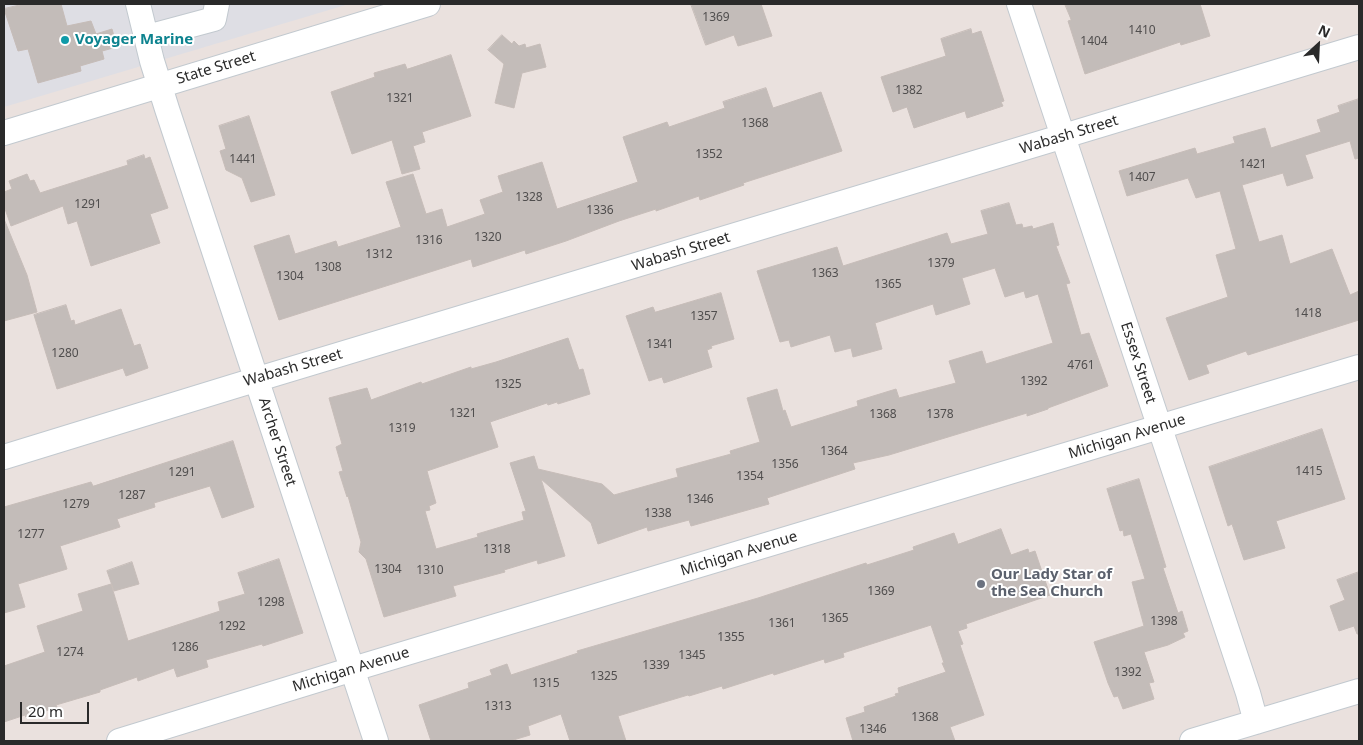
<!DOCTYPE html>
<style>
body{margin:0}
#map{position:relative;width:1363px;height:745px;overflow:hidden;background:#eae1de;font-family:"Noto Sans",sans-serif}
canvas{display:block}
.frame{position:absolute;inset:0;border:5px solid #2a2a2a;pointer-events:none}
.north{position:absolute;left:1293px;top:20px;width:50px;height:50px;-webkit-text-stroke:4px #fff;paint-order:stroke;rotate:25deg;font-size:14px;font-weight:700;line-height:20px;text-align:center;color:#2a2a2a}
.north::after{content:'';display:block;margin:auto;width:18px;height:22px;background:#2a2a2a;clip-path:polygon(50% 0,100% 100%,50% 72%,0 100%)}
.scale{position:absolute;left:20px;top:702px;width:69px;height:22px;box-sizing:border-box;border:2px solid #2a2a2a;border-top:0;padding-left:6px;font-size:15px;line-height:18px;white-space:nowrap;color:#2a2a2a;-webkit-text-stroke:4px #fff;paint-order:stroke}
</style>
<div id="map">
<canvas width="1363" height="745"></canvas>
<div class="frame"></div>
<div class="north">N</div>
<div class="scale">20 m</div>
</div>
<script>
const ctx = document.querySelector('canvas').getContext('2d');
ctx.lineJoin = 'round';
function fillPath(path, color) { ctx.fillStyle = color; ctx.fill(path, 'evenodd'); }
function trace(path, color, width, dash) { ctx.strokeStyle = color; ctx.lineWidth = width; ctx.lineCap = dash ? 'butt' : 'round'; ctx.setLineDash(dash || []); ctx.stroke(path); }
function label(font, color, halo, rows, align = 'center') {
  ctx.font = font + ' "Noto Sans",sans-serif'; ctx.lineWidth = 4; ctx.setLineDash([]); ctx.textBaseline = 'middle'; ctx.strokeStyle = halo; ctx.fillStyle = color; for (const [text, x, y, turn = 0] of rows) {
    ctx.save(); ctx.translate(x, y); ctx.rotate((+turn || 0) * Math.PI / 180); ctx.textAlign = isNaN(turn) ? turn : align; if (halo) ctx.strokeText(text, 0, 0); ctx.fillText(text, 0, 0); ctx.restore();
  }
}
fillPath(new Path2D(`
 M 4,4 L 349,4 L 4,107 Z`), '#dedee4');
const building = new Path2D(`
 M 24,4 L 61,4 L 67,26 L 91,21 L 96,34 L 112,29 L 117,47 L 102,51 L 104,59 L 80,66 L 81,71 L 38,83 L 28,49 L 18,51 L 4,9 Z
 M 691,4 L 761,4 L 772,36 L 738,46 L 734,35 L 706,45 Z
 M 1065,4 L 1200,4 L 1210,36 L 1181,45 L 1180,42 L 1085,74 L 1068,21 L 1071,20 Z
 M 971,29 L 972,34 L 981,31 L 1004,101 L 1001,102 L 1003,106 L 967,118 L 965,111 L 914,128 L 907,107 L 893,112 L 881,77 L 946,56 L 941,39 Z
 M 502,35 L 512,44 L 514,41 L 519,46 L 525,44 L 526,48 L 540,44 L 546,67 L 522,73 L 514,108 L 495,103 L 504,64 L 488,50 Z
 M 451,55 L 471,116 L 422,132 L 425,142 L 413,146 L 420,169 L 402,174 L 392,140 L 352,154 L 331,92 L 375,77 L 374,73 L 405,64 L 407,69 Z
 M 766,88 L 773,108 L 821,92 L 842,151 L 743,183 L 744,185 L 700,200 L 699,196 L 656,211 L 656,209 L 619,221 L 566,241 L 526,254 L 525,250 L 473,267 L 471,259 L 279,320 L 254,246 L 289,235 L 295,254 L 336,241 L 338,247 L 401,227 L 386,182 L 413,174 L 426,214 L 442,209 L 447,227 L 485,214 L 480,200 L 503,192 L 498,176 L 542,162 L 557,209 L 638,182 L 623,137 L 667,122 L 669,127 L 725,108 L 723,102 Z
 M 1359,99 L 1359,158 L 1355,159 L 1350,141 L 1305,155 L 1313,178 L 1287,186 L 1283,173 L 1242,185 L 1259,242 L 1282,235 L 1290,264 L 1332,249 L 1350,295 L 1359,291 L 1359,320 L 1248,355 L 1246,351 L 1206,365 L 1209,373 L 1189,380 L 1166,318 L 1228,297 L 1216,255 L 1236,249 L 1220,191 L 1196,198 L 1188,178 L 1127,196 L 1119,171 L 1195,148 L 1197,154 L 1235,143 L 1233,137 L 1265,128 L 1271,148 L 1321,132 L 1317,120 L 1340,112 L 1338,106 Z
 M 249,116 L 275,195 L 251,202 L 242,178 L 226,170 L 220,151 L 226,149 L 219,126 Z
 M 144,155 L 145,159 L 150,157 L 168,208 L 150,214 L 160,243 L 91,266 L 77,221 L 68,224 L 63,206 L 11,226 L 4,206 L 4,192 L 12,189 L 9,181 L 27,174 L 30,181 L 34,180 L 40,193 L 128,165 L 127,161 Z
 M 1009,203 L 1016,225 L 1022,224 L 1023,228 L 1032,226 L 1033,229 L 1053,223 L 1059,245 L 1056,246 L 1070,283 L 1066,284 L 1081,335 L 1089,333 L 1108,386 L 1048,408 L 1048,409 L 1027,416 L 1027,413 L 889,455 L 853,463 L 855,469 L 767,498 L 769,504 L 691,526 L 689,520 L 648,531 L 647,527 L 598,544 L 591,523 L 541,479 L 565,556 L 538,564 L 537,560 L 504,570 L 505,572 L 453,586 L 456,596 L 384,617 L 366,559 L 359,552 L 361,542 L 348,496 L 347,497 L 339,472 L 343,471 L 336,447 L 342,444 L 329,398 L 367,388 L 371,400 L 421,382 L 422,384 L 471,367 L 471,369 L 496,362 L 568,338 L 579,370 L 583,369 L 590,394 L 558,404 L 557,402 L 548,405 L 547,403 L 490,422 L 498,447 L 427,471 L 436,503 L 429,506 L 430,510 L 425,511 L 436,549 L 478,537 L 477,534 L 524,520 L 522,512 L 526,511 L 510,463 L 534,456 L 538,469 L 602,484 L 614,495 L 678,477 L 676,469 L 731,454 L 730,451 L 760,442 L 747,398 L 777,389 L 783,411 L 785,410 L 791,427 L 858,406 L 857,401 L 896,389 L 899,398 L 956,383 L 949,361 L 982,351 L 986,364 L 1053,343 L 1038,294 L 1026,298 L 1024,291 L 1005,297 L 995,268 L 962,278 L 970,304 L 936,315 L 933,304 L 875,323 L 882,349 L 853,357 L 851,348 L 835,352 L 830,335 L 791,347 L 789,340 L 780,342 L 757,271 L 837,247 L 843,266 L 947,233 L 951,244 L 988,234 L 981,211 Z
 M 4,219 L 27,275 L 37,312 L 4,321 Z
 M 721,293 L 734,339 L 711,346 L 712,348 L 707,350 L 712,367 L 664,383 L 662,377 L 649,381 L 626,316 L 653,307 L 655,312 Z
 M 66,305 L 71,321 L 74,320 L 75,325 L 121,309 L 134,346 L 140,344 L 148,368 L 126,376 L 123,368 L 57,389 L 34,315 Z
 M 1322,429 L 1345,499 L 1276,521 L 1285,548 L 1244,560 L 1232,524 L 1228,526 L 1209,467 Z
 M 233,441 L 254,507 L 222,518 L 210,486 L 154,503 L 155,507 L 117,519 L 120,527 L 60,546 L 67,569 L 18,584 L 25,607 L 4,613 L 4,507 L 91,482 L 93,486 Z
 M 1139,479 L 1166,567 L 1163,568 L 1178,613 L 1182,611 L 1188,631 L 1183,633 L 1185,637 L 1168,645 L 1144,652 L 1154,682 L 1149,683 L 1154,699 L 1123,709 L 1118,696 L 1114,697 L 1108,683 L 1094,642 L 1144,626 L 1132,582 L 1145,579 L 1131,534 L 1124,536 L 1123,530 L 1120,531 L 1107,489 Z
 M 1001,529 L 1011,555 L 1028,549 L 1029,553 L 1035,551 L 1050,595 L 966,624 L 967,628 L 958,631 L 963,644 L 960,645 L 984,715 L 950,727 L 955,741 L 853,741 L 846,718 L 865,712 L 864,707 L 896,696 L 895,694 L 899,693 L 898,688 L 946,672 L 942,663 L 944,663 L 931,625 L 843,653 L 844,657 L 825,663 L 824,659 L 774,675 L 773,673 L 723,689 L 722,686 L 689,696 L 688,695 L 618,716 L 626,741 L 570,741 L 561,714 L 528,726 L 530,735 L 510,741 L 431,741 L 419,705 L 469,688 L 468,683 L 492,675 L 490,670 L 507,664 L 511,675 L 578,653 L 577,651 L 758,598 L 866,563 L 867,565 L 914,550 L 913,547 L 954,533 L 958,544 Z
 M 279,559 L 303,633 L 263,646 L 262,644 L 206,660 L 208,667 L 177,677 L 174,668 L 138,681 L 137,677 L 100,690 L 100,692 L 56,705 L 57,707 L 26,718 L 25,715 L 4,722 L 4,666 L 45,652 L 37,626 L 83,611 L 78,594 L 111,584 L 128,641 L 220,611 L 218,602 L 245,594 L 238,573 Z
 M 132,562 L 139,584 L 114,591 L 107,571 Z
 M 1359,572 L 1359,634 L 1357,634 L 1354,626 L 1339,631 L 1330,606 L 1345,600 L 1337,580 Z`);
fillPath(building, '#c3bcb9');
trace(building, '#c6bcb8', 1);
const minor = new Path2D(`
 M 138,4 L 152,61 L 167,109 L 376,741
 M 1019,4 L 1248,693 L 1256,722
 M 147,37 L 214,19 L 217,4
 M 4,133 L 428,4
 M 4,457 L 235,386 L 1359,47
 M 119,741 L 353,669 L 1359,367
 M 1192,741 L 1359,691`);
trace(minor, '#c2c9cf', 26);
trace(minor, '#fff', 24);
for (const [x, y, r, color] of [
 [65,40,5,"#0f9aa8"],
 [981,584,5,"#6b7280"]
]) { const dot = new Path2D(); dot.arc(x, y, r, 0, 2 * Math.PI); ctx.fillStyle = color; ctx.fill(dot); trace(dot, '#fff', 2); }
label('12px', '#504e4e', null, [
 ["1369",716,18],
 ["1410",1142,31],
 ["1404",1094,42],
 ["1382",909,91],
 ["1321",400,99],
 ["1368",755,124],
 ["1352",709,155],
 ["1441",243,160],
 ["1421",1253,165],
 ["1407",1142,178],
 ["1328",529,198],
 ["1291",88,205],
 ["1336",600,211],
 ["1320",488,238],
 ["1316",429,241],
 ["1312",379,255],
 ["1379",941,264],
 ["1308",328,268],
 ["1363",825,274],
 ["1304",290,277],
 ["1365",888,285],
 ["1418",1308,314],
 ["1357",704,317],
 ["1341",660,345],
 ["1280",65,354],
 ["4761",1081,366],
 ["1392",1034,382],
 ["1325",508,385],
 ["1321",463,414],
 ["1368",883,415],
 ["1378",940,415],
 ["1319",402,429],
 ["1364",834,452],
 ["1356",785,465],
 ["1415",1309,472],
 ["1291",182,473],
 ["1354",750,477],
 ["1287",132,496],
 ["1346",700,500],
 ["1279",76,505],
 ["1338",658,514],
 ["1277",31,535],
 ["1318",497,550],
 ["1304",388,570],
 ["1310",430,571],
 ["1369",881,592],
 ["1298",271,603],
 ["1365",835,619],
 ["1398",1164,622],
 ["1361",782,624],
 ["1292",232,627],
 ["1355",731,638],
 ["1286",185,648],
 ["1274",70,653],
 ["1345",692,656],
 ["1339",656,666],
 ["1392",1128,673],
 ["1325",604,677],
 ["1315",546,684],
 ["1313",498,707],
 ["1368",925,718],
 ["1346",873,730]
]);
label('bold 15px', '#0d838f', '#fff', [
 ["Voyager Marine",75,40]
], 'left');
label('15px', '#2a2a2a', '#fff', [
 ["State Street",216,68,-17],
 ["Wabash Street",1069,135,-17],
 ["Wabash Street",681,252,-17],
 ["Essex Street",1138,363,72],
 ["Wabash Street",293,368,-16],
 ["Michigan Avenue",1127,437,-17],
 ["Archer Street",277,442,72],
 ["Michigan Avenue",739,554,-17],
 ["Michigan Avenue",351,670,-17]
]);
label('bold 15px', '#5b616d', '#fff', [
 ["Our Lady Star of",991,575],
 ["the Sea Church",991,592]
], 'left');
</script>
